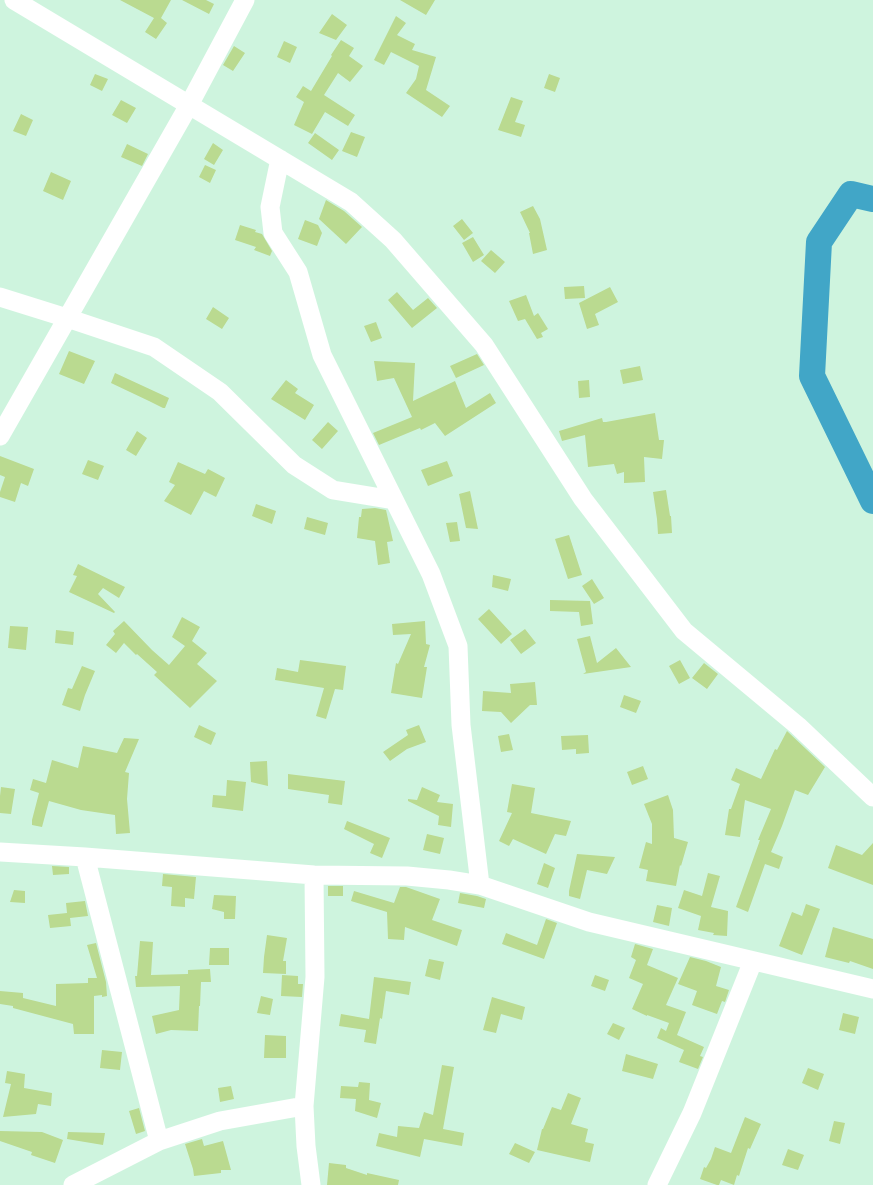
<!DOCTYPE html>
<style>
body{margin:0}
canvas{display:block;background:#cef4de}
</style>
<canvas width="873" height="1185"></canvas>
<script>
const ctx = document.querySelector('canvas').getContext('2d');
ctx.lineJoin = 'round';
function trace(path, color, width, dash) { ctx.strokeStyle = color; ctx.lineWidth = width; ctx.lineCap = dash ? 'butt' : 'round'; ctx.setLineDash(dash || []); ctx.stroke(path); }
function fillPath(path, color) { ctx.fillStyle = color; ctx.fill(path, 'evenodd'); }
trace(new Path2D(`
 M 873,199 L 851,194 L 819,242 L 812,376 L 873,501`), '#41a6c7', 26);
fillPath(new Path2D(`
 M 120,0 L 171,0 L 161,18 L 167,23 L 156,39 L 145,32 L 154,18 Z
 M 182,0 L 206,0 L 214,4 L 209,14 Z
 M 400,0 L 435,0 L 426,15 Z
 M 332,14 L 347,25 L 336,40 L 319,33 Z
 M 396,16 L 406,23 L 397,35 L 415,44 L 412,50 L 436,57 L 426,90 L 450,106 L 442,117 L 406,93 L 416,79 L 419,66 L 391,52 L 384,65 L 374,60 Z
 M 341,40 L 354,48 L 349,56 L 363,66 L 350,82 L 338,73 L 324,95 L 355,115 L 348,126 L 325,112 L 312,134 L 294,125 L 304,102 L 296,97 L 303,86 L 311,91 L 332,56 L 331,55 Z
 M 284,41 L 297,47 L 290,63 L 277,57 Z
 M 234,46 L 245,53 L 233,71 L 223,65 Z
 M 95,74 L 108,79 L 102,91 L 90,85 Z
 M 549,74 L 560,78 L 555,92 L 544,88 Z
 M 511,97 L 523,101 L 515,122 L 525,125 L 521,137 L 498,130 Z
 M 121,100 L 136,108 L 127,123 L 112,115 Z
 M 21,114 L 33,120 L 26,136 L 13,131 Z
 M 351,132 L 365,137 L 357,157 L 342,151 Z
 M 315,133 L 339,150 L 332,160 L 308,143 Z
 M 213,143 L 223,150 L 214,165 L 204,159 Z
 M 127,144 L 148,154 L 142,166 L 121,157 Z
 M 205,165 L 216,170 L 210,183 L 199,177 Z
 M 51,172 L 71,181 L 63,200 L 43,191 Z
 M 326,200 L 344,211 L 362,227 L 346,244 L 319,219 Z
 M 533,206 L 540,219 L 547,250 L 533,254 L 529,233 L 530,233 L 520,212 Z
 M 462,219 L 473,233 L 464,240 L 453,226 Z
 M 305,220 L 318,225 L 322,233 L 317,246 L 298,239 Z
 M 240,225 L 256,230 L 255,232 L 262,234 L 272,251 L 270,256 L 254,250 L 256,247 L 235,240 Z
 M 473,237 L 484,255 L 473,262 L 462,243 Z
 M 491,250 L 505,262 L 495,273 L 481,261 Z
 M 584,286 L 585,298 L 565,299 L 564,287 Z
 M 610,287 L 618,302 L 595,314 L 599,325 L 587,329 L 579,303 Z
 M 397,292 L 413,310 L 428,298 L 437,308 L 412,328 L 388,300 Z
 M 526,295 L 534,316 L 538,313 L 548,329 L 541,333 L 543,337 L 537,339 L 525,319 L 518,321 L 509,301 Z
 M 213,307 L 229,318 L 222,329 L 206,319 Z
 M 376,322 L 382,338 L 371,342 L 364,326 Z
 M 69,351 L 95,361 L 84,384 L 59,374 Z
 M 477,354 L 484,365 L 456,378 L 450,366 Z
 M 374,361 L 415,363 L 413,401 L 455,381 L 466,408 L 490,393 L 496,403 L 445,436 L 435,423 L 421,430 L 420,428 L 379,445 L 373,433 L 412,417 L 394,378 L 377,381 Z
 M 640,366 L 643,380 L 623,384 L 620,370 Z
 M 115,373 L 169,398 L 165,408 L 163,408 L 149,401 L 111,383 Z
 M 286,380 L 298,389 L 295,393 L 314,405 L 305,420 L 271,399 Z
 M 589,380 L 590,397 L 579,398 L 578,381 Z
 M 655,413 L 659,440 L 664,440 L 662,459 L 644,457 L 645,482 L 624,483 L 624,472 L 617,474 L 614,464 L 588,467 L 585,435 L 562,441 L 559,431 L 602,418 L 603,422 L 606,422 Z
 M 328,422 L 338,431 L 322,449 L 312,440 Z
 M 137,431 L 147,438 L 136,456 L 126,450 Z
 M 0,456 L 34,469 L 28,486 L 21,483 L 15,502 L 0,497 L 0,492 L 5,477 L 0,475 Z
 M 88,460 L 104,466 L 98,480 L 82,474 Z
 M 447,461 L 453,476 L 428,486 L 421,470 Z
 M 178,462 L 205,474 L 208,469 L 225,478 L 216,497 L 204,491 L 191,515 L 164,501 L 175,485 L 169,482 Z
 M 666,490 L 670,516 L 671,516 L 672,533 L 658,534 L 657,519 L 653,492 Z
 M 470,491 L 478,529 L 466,528 L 459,494 Z
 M 256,504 L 276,511 L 272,524 L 252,516 Z
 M 375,508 L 386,510 L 393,541 L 387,542 L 390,563 L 378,565 L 375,541 L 357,538 L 359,517 L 361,517 L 362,509 Z
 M 307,517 L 328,523 L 325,535 L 304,529 Z
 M 457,522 L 460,541 L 450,542 L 446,523 Z
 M 569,535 L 582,575 L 568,579 L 555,539 Z
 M 78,564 L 125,587 L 119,598 L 103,588 L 98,594 L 115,612 L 114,613 L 69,592 L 77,576 L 73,575 Z
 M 493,575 L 511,579 L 508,591 L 492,587 Z
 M 592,579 L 604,598 L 594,604 L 582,586 Z
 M 550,600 L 590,601 L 593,624 L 581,626 L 579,612 L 550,611 Z
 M 489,609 L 512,634 L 501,644 L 478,619 Z
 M 182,617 L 200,627 L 192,641 L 207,653 L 197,664 L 217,681 L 190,708 L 154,675 L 157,672 L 137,654 L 136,655 L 124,643 L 116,653 L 106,645 L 115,634 L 113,631 L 124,621 L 152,650 L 169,665 L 185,646 L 172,637 Z
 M 425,621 L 426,644 L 430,645 L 424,667 L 427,667 L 422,698 L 391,693 L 396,663 L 398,664 L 411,634 L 393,635 L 392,624 Z
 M 10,626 L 28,627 L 26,650 L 8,648 Z
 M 525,629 L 536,643 L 521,654 L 510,640 Z
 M 56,630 L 74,632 L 73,645 L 55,643 Z
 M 590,636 L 597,663 L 616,648 L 631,667 L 583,674 L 586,672 L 577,639 Z
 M 300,660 L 346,666 L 343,690 L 335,689 L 326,719 L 316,716 L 324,688 L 275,680 L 277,668 L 298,672 Z
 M 680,660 L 690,678 L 679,684 L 669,666 Z
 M 704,663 L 718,674 L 707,689 L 692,678 Z
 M 82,666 L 95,671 L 85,695 L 80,711 L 62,705 L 68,688 L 72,689 Z
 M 535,682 L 537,705 L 530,705 L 511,723 L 501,712 L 482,711 L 483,691 L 511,693 L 510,684 Z
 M 624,695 L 641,701 L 636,713 L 620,707 Z
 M 199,725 L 216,733 L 211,745 L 194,737 Z
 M 419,725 L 426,742 L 407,749 L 390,761 L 383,752 L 408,735 L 406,730 Z
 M 787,731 L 825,767 L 808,795 L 795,790 L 782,826 L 771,852 L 783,857 L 779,869 L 765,864 L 748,912 L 736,907 L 760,840 L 758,840 L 771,809 L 745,800 L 740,837 L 725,835 L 729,809 L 731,809 L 740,784 L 731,780 L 736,768 L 761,779 L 775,749 L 777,750 Z
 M 509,734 L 513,750 L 501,752 L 498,736 Z
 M 588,735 L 589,753 L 576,754 L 576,749 L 562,750 L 561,736 Z
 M 124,738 L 139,739 L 125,772 L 129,773 L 127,799 L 130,833 L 116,834 L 115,815 L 81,810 L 49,801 L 42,827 L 32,825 L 32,820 L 39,793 L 30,790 L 33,779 L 46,783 L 52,760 L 78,768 L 83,746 L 117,753 Z
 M 267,761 L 268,786 L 251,782 L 250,762 Z
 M 643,766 L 648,779 L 632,785 L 627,772 Z
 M 288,774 L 345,781 L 342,805 L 328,803 L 329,795 L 288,789 Z
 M 227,780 L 246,782 L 243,811 L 212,807 L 213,795 L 226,796 Z
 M 512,784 L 535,788 L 531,813 L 571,821 L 566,836 L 555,834 L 546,854 L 513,839 L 509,846 L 499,841 L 512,813 L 507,812 Z
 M 1,787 L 15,789 L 11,814 L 0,813 L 0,796 Z
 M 422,787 L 440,795 L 437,802 L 453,804 L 451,827 L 438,825 L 439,816 L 408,801 L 408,799 L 417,800 Z
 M 668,795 L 673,810 L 674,838 L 688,842 L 681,866 L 680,865 L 676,886 L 646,881 L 648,870 L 639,868 L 646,842 L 652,844 L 652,824 L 644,804 Z
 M 347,821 L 390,838 L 382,858 L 370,853 L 374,844 L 344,829 Z
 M 427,834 L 444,838 L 440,854 L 423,850 Z
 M 873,843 L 873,885 L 828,868 L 836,845 L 862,855 Z
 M 577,854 L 615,857 L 607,874 L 587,870 L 580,899 L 569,896 L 569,891 Z
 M 544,863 L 555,868 L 548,888 L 537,884 Z
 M 52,866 L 69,867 L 69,874 L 53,875 Z
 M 708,873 L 720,876 L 711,907 L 728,911 L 727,936 L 713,935 L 714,933 L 698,930 L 701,916 L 678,908 L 684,890 L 702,896 Z
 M 163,874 L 196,877 L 194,899 L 185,898 L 185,907 L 171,906 L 172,887 L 162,886 Z
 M 328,886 L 343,886 L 343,896 L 328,896 Z
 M 400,887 L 406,887 L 440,899 L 432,920 L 462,930 L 457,946 L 405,927 L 404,940 L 388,939 L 387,912 L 351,901 L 354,891 L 394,903 Z
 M 14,890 L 25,891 L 25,903 L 10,902 Z
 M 460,893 L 477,896 L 486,899 L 484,908 L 458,903 Z
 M 214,895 L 236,896 L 235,919 L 224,919 L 224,912 L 212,909 Z
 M 85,901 L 88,916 L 70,918 L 71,926 L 50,928 L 48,915 L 67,913 L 66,903 Z
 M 806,904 L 820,909 L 802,955 L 779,946 L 792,912 L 802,916 Z
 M 657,905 L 672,908 L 669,926 L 653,922 Z
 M 546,919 L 557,923 L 544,959 L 502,944 L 506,933 L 537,945 Z
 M 833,927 L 873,939 L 873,969 L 850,961 L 849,963 L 825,957 Z
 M 267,935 L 287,938 L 283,961 L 286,961 L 286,974 L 263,973 L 264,957 Z
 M 140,941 L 153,942 L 151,975 L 188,974 L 188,970 L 210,969 L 211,982 L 201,982 L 200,1006 L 199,1006 L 198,1031 L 171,1030 L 156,1034 L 152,1016 L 179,1010 L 180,986 L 136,987 L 135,976 L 137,976 Z
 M 96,943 L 106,982 L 107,996 L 102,997 L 102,995 L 94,996 L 94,1034 L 74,1034 L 73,1024 L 13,1008 L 13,1006 L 0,1004 L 0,991 L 23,993 L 23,998 L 56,1006 L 56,984 L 88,983 L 88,978 L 97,978 L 87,945 Z
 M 635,944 L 653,949 L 647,965 L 678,978 L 666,1005 L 686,1012 L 677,1035 L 704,1047 L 700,1056 L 703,1057 L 698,1069 L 679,1062 L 684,1050 L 657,1038 L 661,1028 L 666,1031 L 669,1023 L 647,1015 L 647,1016 L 632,1009 L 643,984 L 629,978 L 636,960 L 631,957 Z
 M 210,948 L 229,948 L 229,965 L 209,965 Z
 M 690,957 L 706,961 L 721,967 L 716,986 L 729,990 L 725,1002 L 722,1001 L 717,1014 L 692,1005 L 697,991 L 678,984 Z
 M 429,959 L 444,962 L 440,980 L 425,976 Z
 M 282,975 L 298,976 L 298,984 L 303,984 L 302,997 L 281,996 Z
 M 595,975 L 609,980 L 605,991 L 591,986 Z
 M 374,977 L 411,982 L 409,995 L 386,991 L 382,1019 L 380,1018 L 376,1044 L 364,1042 L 366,1030 L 339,1026 L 341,1014 L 369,1019 Z
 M 261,996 L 273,999 L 270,1015 L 257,1013 Z
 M 492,997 L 525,1007 L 522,1020 L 501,1014 L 496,1033 L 483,1030 Z
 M 843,1013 L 859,1017 L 855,1034 L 839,1030 Z
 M 613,1023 L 625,1028 L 619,1040 L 607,1034 Z
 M 265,1035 L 286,1036 L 286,1058 L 264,1058 Z
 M 102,1050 L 122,1052 L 120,1070 L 100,1068 Z
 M 626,1054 L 658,1064 L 653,1079 L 622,1071 Z
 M 442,1065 L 454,1067 L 443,1129 L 464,1133 L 462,1146 L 424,1139 L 420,1157 L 376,1146 L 379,1133 L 397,1137 L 398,1126 L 419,1128 L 424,1112 L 433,1115 Z
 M 808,1068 L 824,1074 L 818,1090 L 802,1083 Z
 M 7,1071 L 25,1074 L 24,1088 L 52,1093 L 51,1106 L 38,1104 L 36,1114 L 3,1117 L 11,1084 L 5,1083 Z
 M 359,1082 L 370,1083 L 369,1100 L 381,1103 L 377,1118 L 355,1111 L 356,1099 L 340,1098 L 341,1086 L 358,1087 Z
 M 231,1086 L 234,1099 L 220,1102 L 218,1088 Z
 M 568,1093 L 581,1098 L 571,1124 L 588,1129 L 585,1142 L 594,1144 L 590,1162 L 537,1150 L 542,1129 L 543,1129 L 552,1107 L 561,1110 Z
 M 139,1108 L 145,1131 L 136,1134 L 129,1111 Z
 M 745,1117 L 761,1124 L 750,1149 L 748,1148 L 739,1176 L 737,1175 L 734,1185 L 721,1180 L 719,1185 L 717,1185 L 700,1179 L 704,1167 L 706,1168 L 711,1159 L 715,1147 L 731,1153 Z
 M 834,1121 L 845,1123 L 840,1144 L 829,1141 Z
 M 0,1131 L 42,1132 L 63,1140 L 55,1163 L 31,1155 L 32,1152 L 0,1141 Z
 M 68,1132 L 105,1133 L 103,1145 L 67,1139 Z
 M 202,1139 L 204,1146 L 223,1141 L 231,1170 L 221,1170 L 221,1173 L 194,1176 L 193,1169 L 185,1144 Z
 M 515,1143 L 535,1152 L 529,1163 L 509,1154 Z
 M 788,1149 L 804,1155 L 798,1170 L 782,1165 Z
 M 329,1163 L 346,1165 L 346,1168 L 367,1175 L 367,1173 L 399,1180 L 398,1185 L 327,1185 Z`), '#bada90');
trace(new Path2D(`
 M 14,0 L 351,202 L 393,240 L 484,345 L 583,499 L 684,631 L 798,726 L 873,797
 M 280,159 L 270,207 L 273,233 L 298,272 L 322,355 L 431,574 L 458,646 L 461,725 L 480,885
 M 0,297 L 67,318 L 154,347 L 220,392 L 294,465 L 333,490 L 394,500
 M 0,436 L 189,105 L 245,0
 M 0,852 L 85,857 L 314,875 L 407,876 L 449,880 L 480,885 L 589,922 L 873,989
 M 85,857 L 159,1141
 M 73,1185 L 159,1141 L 220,1121 L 304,1106
 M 311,1185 L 306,1146 L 304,1106 L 315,977 L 314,875
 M 657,1185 L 692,1113 L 753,961`), '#fff', 19);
</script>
